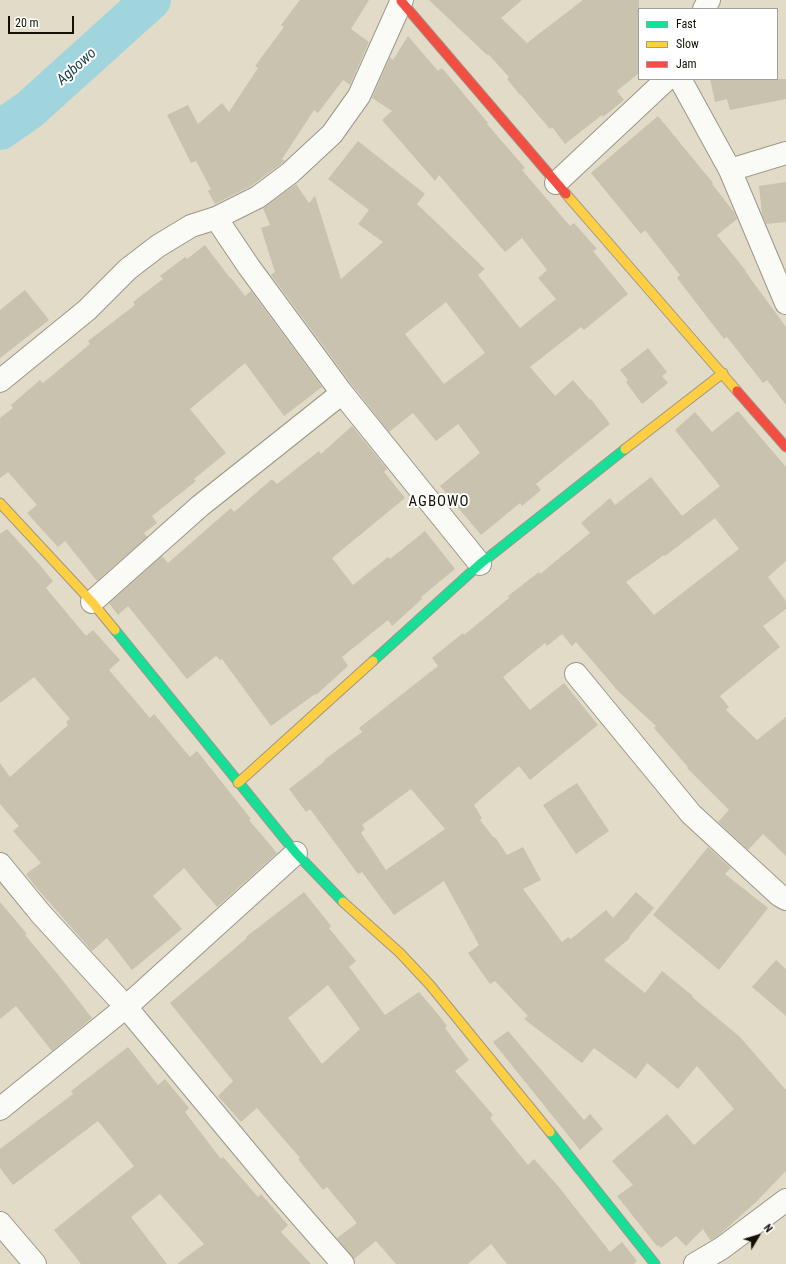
<!DOCTYPE html>
<style>
body{margin:0}
#map{position:relative;width:786px;height:1264px;overflow:hidden;background:#e1dbc7;font-family:"Roboto Condensed",sans-serif}
canvas{display:block}
.legend{position:absolute;left:638px;top:8px;width:140px;height:72px;box-sizing:border-box;background:#fff;border:1px solid #a19f9b;margin:0;padding:5px 7px;list-style:none;font-size:12px;color:#141004}
.legend li{display:flex;align-items:center;gap:8px;height:20px}
.legend b{width:20px;border:1px solid #a19f9b}
.north{position:absolute;left:738px;top:1216px;width:40px;height:40px;-webkit-text-stroke:3px #fff;paint-order:stroke;rotate:52deg;font-size:11px;font-weight:700;line-height:16px;text-align:center;color:#141004}
.north::after{content:'';display:block;margin:auto;width:14px;height:18px;background:#141004;clip-path:polygon(50% 0,100% 100%,50% 72%,0 100%)}
.scale{position:absolute;left:8px;top:16px;width:66px;height:18px;box-sizing:border-box;border:2px solid #141004;border-top:0;padding-left:5px;font-size:12px;line-height:14px;white-space:nowrap;color:#141004;-webkit-text-stroke:3px #fff;paint-order:stroke}
</style>
<div id="map">
<canvas width="786" height="1264"></canvas>
<ul class="legend">
<li><b style="height:5px;background:#16e098"></b>Fast</li>
<li><b style="height:5px;background:#ffcf43"></b>Slow</li>
<li><b style="height:5px;background:#f24e42"></b>Jam</li>
</ul>
<div class="north">N</div>
<div class="scale">20 m</div>
</div>
<script>
const ctx = document.querySelector('canvas').getContext('2d');
ctx.lineJoin = 'round';
function trace(path, color, width, dash) { ctx.strokeStyle = color; ctx.lineWidth = width; ctx.lineCap = dash ? 'butt' : 'round'; ctx.setLineDash(dash || []); ctx.stroke(path); }
function fillPath(path, color) { ctx.fillStyle = color; ctx.fill(path, 'evenodd'); }
function label(font, color, halo, rows, align = 'center') {
  ctx.font = font + ' "Roboto Condensed",sans-serif'; ctx.lineWidth = 4; ctx.setLineDash([]); ctx.textBaseline = 'middle'; ctx.strokeStyle = halo; ctx.fillStyle = color; for (const [text, x, y, turn = 0] of rows) {
    ctx.save(); ctx.translate(x, y); ctx.rotate((+turn || 0) * Math.PI / 180); ctx.textAlign = isNaN(turn) ? turn : align; if (halo) ctx.strokeText(text, 0, 0); ctx.fillText(text, 0, 0); ctx.restore();
  }
}
trace(new Path2D(`
 M 0,130 L 29,110 L 151,0`), '#a1d5dd', 40);
fillPath(new Path2D(`
 M 300,0 L 369,0 L 351,29 L 369,42 L 350,85 L 343,80 L 318,113 L 314,110 L 282,159 L 285,161 L 251,186 L 215,204 L 208,191 L 211,189 L 196,161 L 191,163 L 167,115 L 188,105 L 198,124 L 222,103 L 229,112 L 258,68 L 255,66 L 284,27 L 281,25 Z
 M 429,0 L 522,0 L 501,18 L 527,43 L 583,0 L 639,0 L 639,73 L 617,91 L 624,100 L 603,117 L 602,115 L 565,144 L 552,127 L 550,129 L 520,94 L 520,95 L 507,79 L 509,77 L 488,54 L 487,55 Z
 M 408,36 L 438,71 L 442,68 L 488,123 L 487,124 L 525,168 L 522,170 L 570,226 L 574,223 L 597,249 L 593,251 L 628,294 L 584,330 L 581,327 L 530,367 L 555,396 L 573,380 L 590,400 L 591,399 L 610,424 L 536,484 L 541,490 L 522,506 L 520,503 L 481,535 L 440,486 L 480,453 L 458,424 L 436,441 L 413,413 L 389,432 L 352,385 L 271,275 L 275,272 L 261,228 L 270,225 L 263,208 L 296,184 L 309,203 L 315,196 L 341,279 L 383,242 L 358,224 L 369,210 L 328,179 L 358,141 L 425,194 L 417,204 L 485,269 L 478,275 L 520,328 L 556,299 L 538,278 L 547,270 L 522,238 L 505,252 L 439,175 L 435,181 L 382,120 L 392,111 L 372,98 L 390,57 L 393,60 ZM 446,302 L 485,353 L 444,384 L 405,334 Z
 M 710,79 L 786,79 L 786,99 L 730,110 L 727,99 L 715,102 Z
 M 658,116 L 713,183 L 712,184 L 734,212 L 737,219 L 717,235 L 746,271 L 745,271 L 786,327 L 786,405 L 767,380 L 763,383 L 727,337 L 724,339 L 677,278 L 680,275 L 645,230 L 641,234 L 591,173 Z
 M 786,182 L 786,222 L 766,224 L 762,214 L 759,186 Z
 M 205,245 L 230,278 L 231,278 L 245,296 L 251,291 L 322,387 L 284,416 L 245,363 L 190,409 L 226,453 L 194,479 L 196,481 L 152,516 L 157,523 L 144,533 L 147,537 L 97,581 L 65,541 L 58,547 L 27,513 L 37,505 L 8,472 L 0,478 L 0,418 L 13,408 L 11,405 L 40,380 L 43,383 L 90,344 L 88,341 L 135,305 L 133,302 L 163,279 L 160,276 L 185,257 L 187,259 Z
 M 25,290 L 49,320 L 0,358 L 0,310 Z
 M 648,348 L 667,372 L 662,376 L 668,383 L 642,404 L 626,382 L 628,380 L 620,370 Z
 M 738,411 L 786,467 L 786,561 L 768,577 L 786,601 L 786,609 L 763,626 L 780,647 L 720,696 L 729,707 L 726,710 L 757,740 L 786,717 L 786,856 L 763,834 L 748,850 L 718,822 L 729,810 L 687,768 L 688,767 L 654,728 L 656,726 L 619,692 L 576,642 L 572,646 L 562,634 L 547,646 L 545,643 L 503,677 L 530,710 L 564,683 L 598,725 L 530,780 L 519,766 L 474,805 L 482,818 L 480,820 L 494,838 L 495,837 L 507,855 L 523,847 L 541,880 L 523,889 L 562,942 L 568,937 L 571,939 L 606,910 L 613,918 L 636,892 L 654,908 L 629,937 L 630,938 L 604,960 L 645,993 L 662,971 L 693,996 L 692,997 L 740,1037 L 786,1090 L 786,1171 L 756,1202 L 727,1228 L 715,1238 L 710,1240 L 703,1229 L 686,1246 L 676,1236 L 661,1248 L 658,1245 L 657,1246 L 617,1196 L 633,1185 L 612,1161 L 667,1114 L 694,1145 L 734,1109 L 697,1066 L 678,1089 L 647,1063 L 636,1079 L 594,1048 L 582,1063 L 524,1019 L 528,1016 L 495,981 L 490,984 L 468,953 L 479,945 L 444,881 L 394,915 L 362,872 L 358,874 L 310,809 L 306,812 L 289,789 L 325,761 L 324,760 L 362,732 L 359,728 L 438,666 L 432,658 L 463,633 L 464,635 L 509,598 L 508,596 L 539,572 L 540,574 L 590,533 L 581,523 L 610,498 L 615,505 L 651,477 L 682,516 L 720,486 L 675,430 L 695,412 L 712,432 ZM 715,518 L 739,549 L 654,615 L 626,582 L 664,555 L 665,556 ZM 411,789 L 445,829 L 386,870 L 361,833 L 365,829 L 362,825 Z
 M 352,426 L 387,469 L 384,472 L 405,498 L 332,558 L 353,585 L 388,557 L 390,559 L 425,531 L 455,569 L 421,597 L 422,599 L 392,626 L 388,620 L 342,657 L 348,666 L 316,695 L 315,694 L 271,726 L 222,659 L 220,660 L 216,656 L 187,679 L 128,606 L 118,615 L 109,603 L 162,556 L 168,563 L 231,508 L 234,512 L 272,479 L 277,484 L 319,451 L 321,454 Z
 M 7,529 L 39,564 L 53,581 L 46,588 L 86,636 L 93,630 L 120,660 L 109,670 L 150,718 L 154,714 L 190,757 L 197,751 L 251,819 L 249,820 L 277,853 L 217,907 L 184,868 L 153,896 L 182,929 L 132,970 L 107,938 L 92,951 L 35,886 L 26,874 L 41,863 L 13,831 L 19,826 L 0,804 L 0,763 L 10,777 L 68,725 L 66,722 L 70,719 L 34,677 L 0,703 L 0,534 Z
 M 577,783 L 609,831 L 576,854 L 543,805 Z
 M 708,847 L 731,868 L 725,874 L 768,908 L 719,970 L 653,915 Z
 M 304,892 L 331,926 L 329,928 L 356,961 L 349,967 L 385,1015 L 419,992 L 441,1018 L 447,1026 L 445,1028 L 469,1060 L 455,1071 L 493,1115 L 490,1118 L 528,1165 L 534,1159 L 558,1186 L 610,1252 L 622,1242 L 637,1261 L 634,1264 L 507,1264 L 491,1244 L 468,1264 L 396,1264 L 376,1241 L 354,1259 L 337,1238 L 357,1223 L 327,1187 L 323,1190 L 298,1159 L 300,1158 L 257,1108 L 241,1122 L 218,1096 L 233,1081 L 170,1003 L 247,938 L 246,937 ZM 328,985 L 360,1029 L 322,1064 L 288,1018 Z
 M 0,902 L 27,934 L 25,935 L 56,972 L 92,1018 L 52,1051 L 16,1006 L 0,1019 Z
 M 776,960 L 786,969 L 786,1016 L 752,987 Z
 M 508,1031 L 584,1120 L 590,1114 L 603,1129 L 580,1150 L 493,1042 Z
 M 128,1047 L 158,1085 L 165,1079 L 189,1108 L 185,1112 L 221,1159 L 223,1157 L 258,1197 L 261,1194 L 288,1225 L 281,1232 L 311,1264 L 177,1264 L 204,1244 L 160,1194 L 131,1217 L 167,1264 L 81,1264 L 54,1230 L 134,1166 L 98,1121 L 13,1185 L 0,1168 L 0,1149 L 73,1094 L 71,1091 Z`), '#c8c2ae');
const street = new Path2D(`
 M 704,9 L 709,0
 M 680,79 L 730,170 L 786,303
 M 730,170 L 786,153
 M 556,183 L 667,79
 M 216,218 L 249,267 L 342,393 L 480,564
 M 0,381 L 87,310 L 128,269 L 158,246 L 191,226 L 216,218 L 258,197 L 290,173 L 332,134 L 359,96 L 402,0
 M 92,602 L 200,506 L 342,393
 M 576,674 L 691,814 L 779,895 L 786,899
 M 0,864 L 41,914 L 126,1007 L 280,1192 L 343,1264
 M 0,1109 L 126,1007 L 296,853
 M 0,1223 L 35,1264
 M 695,1264 L 722,1248 L 786,1200`);
const fast = new Path2D(`
 M 115,630 L 296,853 L 343,902
 M 373,661 L 480,564 L 625,449
 M 550,1132 L 655,1264`);
const slow = new Path2D(`
 M 566,194 L 737,391
 M 625,449 L 723,373
 M 0,503 L 92,602 L 115,630
 M 238,783 L 373,661
 M 343,902 L 400,953 L 430,985 L 550,1132`);
const jam = new Path2D(`
 M 401,1 L 566,194
 M 737,391 L 786,447`);
trace(street, '#9c9788', 24);
trace(fast, '#9c9788', 11);
trace(slow, '#9c9788', 11);
trace(jam, '#9c9788', 11);
trace(street, '#fafaf7', 22);
trace(fast, '#16e098', 9);
trace(slow, '#ffcf43', 9);
trace(jam, '#f24e42', 9);
label('italic 15px', '#20454d', '#fff', [
 ["Agbowo",77,67,-42]
]);
ctx.letterSpacing = '1px';
label('15px', '#141004', '#fff', [
 ["AGBOWO",439,502]
]);
ctx.letterSpacing = '0px';
</script>
